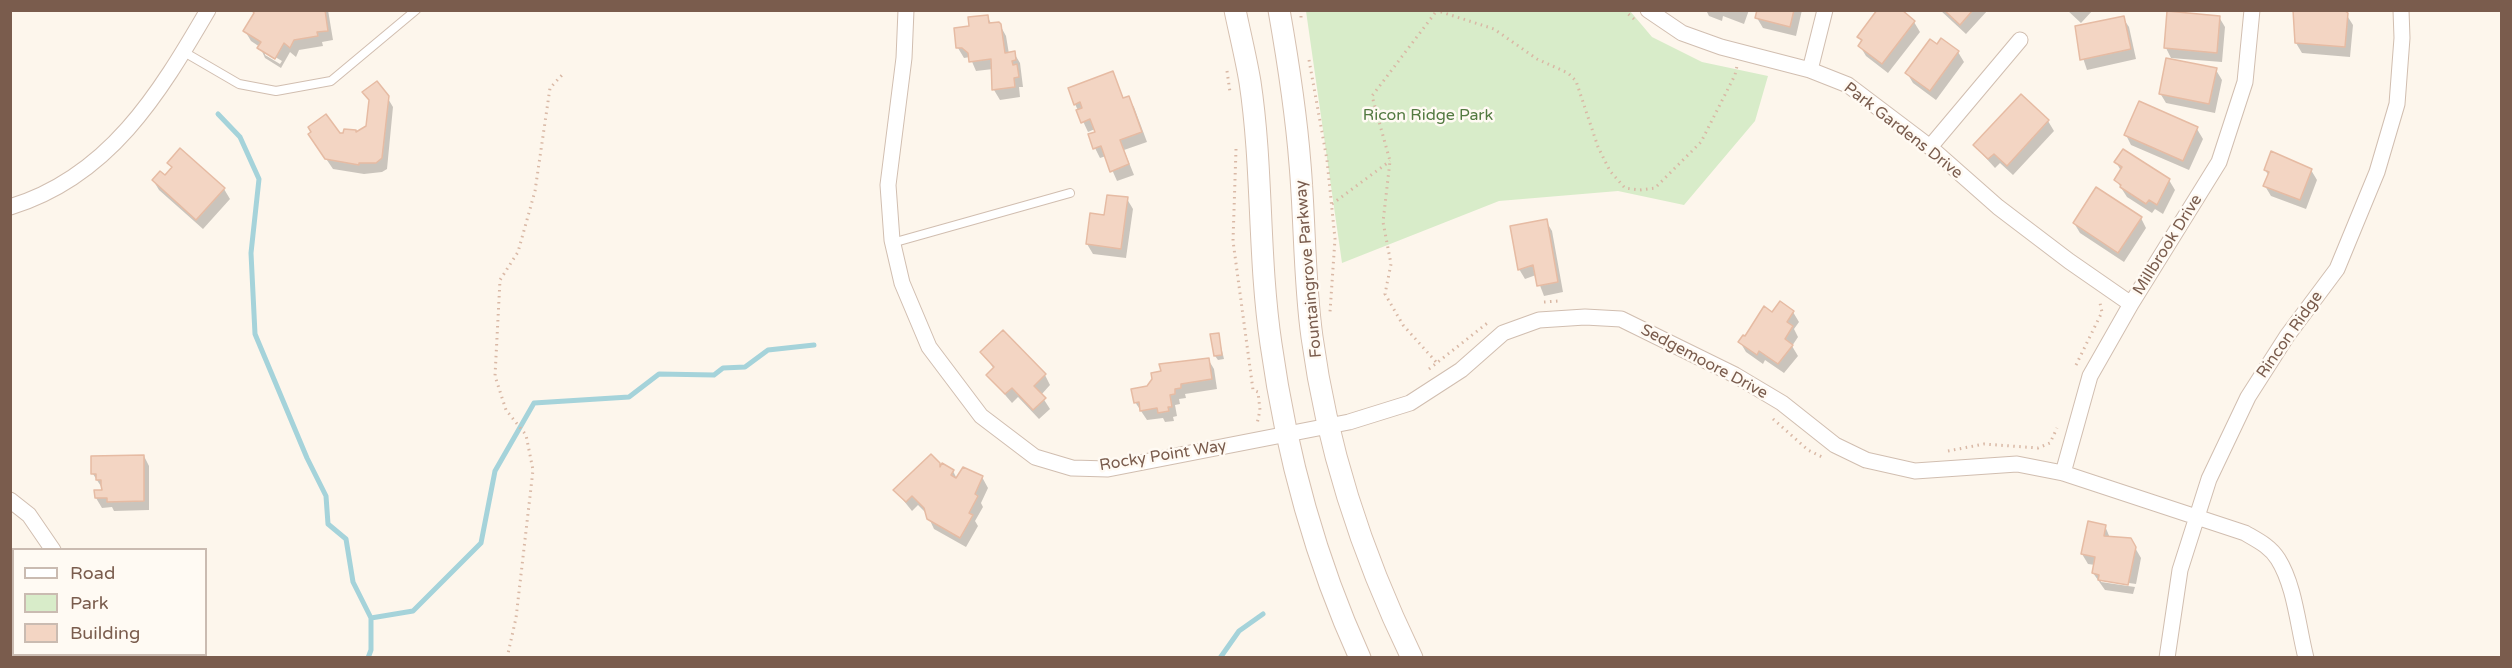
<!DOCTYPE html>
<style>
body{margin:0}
#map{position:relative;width:2512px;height:668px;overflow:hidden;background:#fdf6ec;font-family:"Varela Round",sans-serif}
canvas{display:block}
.frame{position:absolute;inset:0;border:12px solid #7a5c4d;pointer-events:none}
.legend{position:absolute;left:12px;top:548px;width:195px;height:108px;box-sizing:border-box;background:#fffaf3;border:2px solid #cabbb1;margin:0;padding:8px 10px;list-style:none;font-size:18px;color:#7a5c4d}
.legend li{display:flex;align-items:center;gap:12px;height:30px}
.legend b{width:30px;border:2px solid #cabbb1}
</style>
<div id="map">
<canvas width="2512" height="668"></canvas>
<div class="frame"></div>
<ul class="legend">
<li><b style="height:8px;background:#fff"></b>Road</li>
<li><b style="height:16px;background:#d8ecc9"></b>Park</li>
<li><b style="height:16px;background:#f3d5c3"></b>Building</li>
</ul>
</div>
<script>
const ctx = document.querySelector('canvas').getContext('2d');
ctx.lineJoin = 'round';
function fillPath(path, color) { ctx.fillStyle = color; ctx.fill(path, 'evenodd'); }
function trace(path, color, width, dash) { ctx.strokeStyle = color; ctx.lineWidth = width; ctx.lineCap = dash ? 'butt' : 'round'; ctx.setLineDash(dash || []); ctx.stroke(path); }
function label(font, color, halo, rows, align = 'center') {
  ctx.font = font + ' "Varela Round",sans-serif'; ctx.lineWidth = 5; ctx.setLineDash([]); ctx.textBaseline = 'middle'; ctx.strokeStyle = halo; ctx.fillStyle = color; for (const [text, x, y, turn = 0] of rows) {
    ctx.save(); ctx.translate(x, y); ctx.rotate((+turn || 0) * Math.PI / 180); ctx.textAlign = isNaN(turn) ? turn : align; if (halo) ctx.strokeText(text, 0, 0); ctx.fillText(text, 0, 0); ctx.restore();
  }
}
fillPath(new Path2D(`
 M 1306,11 L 1630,11 L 1652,37 L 1702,62 L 1768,76 L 1755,121 L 1684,205 L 1618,191 L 1499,201 L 1342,263 Z`), '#d8ecc9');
fillPath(new Path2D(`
 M 255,10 L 328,10 L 333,40 L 322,42 L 323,46 L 299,50 L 296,57 L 290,52 L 281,68 L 265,58 L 260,47 L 251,41 L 245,31 ZM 265,51 L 282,61 L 280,64 L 265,55 Z
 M 1706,10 L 1749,10 L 1744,24 L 1723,16 L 1722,21 L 1709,16 Z
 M 1759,10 L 1802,10 L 1796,36 L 1763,28 L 1757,18 Z
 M 1940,10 L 1988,10 L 1966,34 Z
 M 2067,10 L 2093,10 L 2081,23 Z
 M 2346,14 L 2353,25 L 2350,57 L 2302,53 L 2296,43 Z
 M 987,16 L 992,25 L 1000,25 L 1006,36 L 1009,54 L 1014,53 L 1020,63 L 1023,87 L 1019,87 L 1020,97 L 1000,100 L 994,90 L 993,69 L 976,71 L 970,57 L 964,58 L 958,48 L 971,27 Z
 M 2219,17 L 2225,27 L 2222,62 L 2171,58 L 2166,48 Z
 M 2123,18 L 2129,27 L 2136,59 L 2087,70 L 2078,43 Z
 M 1914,22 L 1920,32 L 1888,73 L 1866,56 L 1860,46 L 1862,43 L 1859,37 Z
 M 1937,46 L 1958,52 L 1964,62 L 1936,100 L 1913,83 L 1907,73 Z
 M 2216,70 L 2222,80 L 2215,113 L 2166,103 L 2160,93 Z
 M 1112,73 L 1124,99 L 1128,97 L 1134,107 L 1147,142 L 1124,150 L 1134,175 L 1117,181 L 1106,156 L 1100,158 L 1095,148 L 1095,129 L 1088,132 L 1075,104 Z
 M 364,92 L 387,97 L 393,107 L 387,169 L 382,172 L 364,174 L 333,169 L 310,135 L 357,134 L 367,127 L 370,102 Z
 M 2021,97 L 2048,121 L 2054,131 L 2013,175 L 2000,163 L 1995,168 L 1975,146 Z
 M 2140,103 L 2197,129 L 2203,139 L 2189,170 L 2131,145 L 2126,135 Z
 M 2116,162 L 2169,180 L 2175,190 L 2163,214 L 2155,209 L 2152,213 L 2127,197 L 2116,180 L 2121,171 Z
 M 169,163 L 224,189 L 230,199 L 203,229 L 159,190 L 153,180 L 165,177 L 172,169 Z
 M 2265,170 L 2311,170 L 2317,180 L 2306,209 L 2271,196 L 2265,186 L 2269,176 Z
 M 1127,199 L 1133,209 L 1126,258 L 1093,254 L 1087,244 L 1106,216 Z
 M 2141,218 L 2146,228 L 2124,262 L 2080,233 L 2074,223 Z
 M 1546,221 L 1552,231 L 1563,292 L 1544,296 L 1536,275 L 1525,279 L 1519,269 Z
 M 1793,312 L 1799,322 L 1794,329 L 1798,337 L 1792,346 L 1798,356 L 1784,373 L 1765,360 L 1763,364 L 1746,352 L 1740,342 L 1773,314 Z
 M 1003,332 L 1045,375 L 1050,385 L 1041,395 L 1050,409 L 1039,419 L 1018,397 L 1012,403 L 988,375 L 994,369 L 982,352 Z
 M 1218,334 L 1224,359 L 1218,360 L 1215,356 Z
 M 1208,359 L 1214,369 L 1217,389 L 1185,394 L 1186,398 L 1179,399 L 1180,404 L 1175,405 L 1177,416 L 1173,417 L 1174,421 L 1165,422 L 1163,418 L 1147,420 L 1135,402 L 1148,388 Z
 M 144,456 L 149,466 L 149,510 L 114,511 L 112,507 L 102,508 L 96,498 L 104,491 L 93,474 Z
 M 939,464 L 941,468 L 953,471 L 957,479 L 982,477 L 988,488 L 981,503 L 983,507 L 975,521 L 978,526 L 966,547 L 934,529 L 927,514 L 918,505 L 912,511 L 895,490 Z
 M 2105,526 L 2110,538 L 2130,539 L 2141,558 L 2136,584 L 2101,579 L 2101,582 L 2135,587 L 2133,594 L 2105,590 L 2093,573 L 2095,565 L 2088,564 L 2082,554 Z`), '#0003');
trace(new Path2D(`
 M 218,114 L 240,137 L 259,179 L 251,253 L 255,334 L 307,458 L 326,496 L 328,524 L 346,539 L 353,582 L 371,618
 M 368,658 L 371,650 L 371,618 L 413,611 L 481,543 L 495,471 L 534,403 L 629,397 L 659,374 L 714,375 L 723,368 L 745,367 L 768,350 L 814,345
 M 1220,658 L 1239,631 L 1263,614`), '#a5d3da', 5);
const building = new Path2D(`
 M 252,10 L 325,10 L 328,31 L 317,32 L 318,36 L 294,40 L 290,48 L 284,43 L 275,59 L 257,48 L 261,42 L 243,31 L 254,13 Z
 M 1757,10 L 1794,10 L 1790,27 L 1755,18 Z
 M 1877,10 L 1902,10 L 1915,21 L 1882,64 L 1858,46 L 1862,40 L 1857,37 Z
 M 1944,10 L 1973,10 L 1960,25 Z
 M 2293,10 L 2345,11 L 2348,13 L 2345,47 L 2295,43 Z
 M 2167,11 L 2220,16 L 2217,53 L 2164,48 Z
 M 988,15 L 989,23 L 999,22 L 1001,24 L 1005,53 L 1015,51 L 1016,60 L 1012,61 L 1013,65 L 1017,64 L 1019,77 L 1014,78 L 1015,87 L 992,90 L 991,59 L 969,62 L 968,53 L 962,48 L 956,48 L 954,28 L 969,26 L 968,17 Z
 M 2124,16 L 2131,49 L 2080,60 L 2075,26 Z
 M 1941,38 L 1959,51 L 1930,91 L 1905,73 L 1930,39 L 1937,44 Z
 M 2166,58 L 2217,68 L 2209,104 L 2159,94 Z
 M 1113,71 L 1123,98 L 1129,96 L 1142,132 L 1120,140 L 1129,164 L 1110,172 L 1101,146 L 1093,149 L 1088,134 L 1095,132 L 1090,119 L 1081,123 L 1076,110 L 1082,108 L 1080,102 L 1074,105 L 1068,88 Z
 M 377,81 L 389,96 L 382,158 L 376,163 L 359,163 L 359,165 L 325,159 L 308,134 L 311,132 L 308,127 L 326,114 L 340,133 L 343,133 L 344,129 L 356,130 L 356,132 L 366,126 L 369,100 L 362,92 Z
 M 2021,94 L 2049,120 L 2007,166 L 1994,154 L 1988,159 L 1973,145 Z
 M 2139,101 L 2198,127 L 2183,161 L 2124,135 Z
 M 180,148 L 225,188 L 196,220 L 152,180 L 160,171 L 165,175 L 172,167 L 167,163 Z
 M 2123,149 L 2170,179 L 2157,205 L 2149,200 L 2146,204 L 2120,187 L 2121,185 L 2114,180 L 2122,167 L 2114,162 Z
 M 2271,151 L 2312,169 L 2300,200 L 2263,186 L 2269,172 L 2264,170 Z
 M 2096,187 L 2142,217 L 2118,253 L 2073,223 Z
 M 1107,195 L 1128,197 L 1121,249 L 1086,244 L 1090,213 L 1104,215 Z
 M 1547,219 L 1558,282 L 1537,286 L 1533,265 L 1518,270 L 1510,226 Z
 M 1780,301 L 1794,311 L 1787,322 L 1793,326 L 1785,339 L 1793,345 L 1778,364 L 1759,351 L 1757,355 L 1738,342 L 1743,335 L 1745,336 L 1764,306 L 1772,312 Z
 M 1003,330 L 1046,374 L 1034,386 L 1046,398 L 1033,410 L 1012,388 L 1005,394 L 986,375 L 994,367 L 980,352 Z
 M 1219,333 L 1222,355 L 1214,356 L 1210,334 Z
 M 1209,358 L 1212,379 L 1181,384 L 1181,388 L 1175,389 L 1175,394 L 1170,395 L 1172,407 L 1168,407 L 1169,411 L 1158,413 L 1157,408 L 1140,411 L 1139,402 L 1134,403 L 1131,389 L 1147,386 L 1152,379 L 1151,373 L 1161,371 L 1159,364 Z
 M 931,454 L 940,463 L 940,467 L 942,463 L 954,470 L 951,475 L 956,478 L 963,467 L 983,476 L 975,494 L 978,496 L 969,513 L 973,515 L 960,538 L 927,519 L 924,508 L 912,496 L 906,502 L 893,490 Z
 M 144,455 L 144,501 L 107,502 L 107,498 L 95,498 L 94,490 L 102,490 L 101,485 L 101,480 L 96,480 L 96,474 L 91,474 L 91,456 Z
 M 2088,521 L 2106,525 L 2104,536 L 2131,538 L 2136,547 L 2128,585 L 2098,580 L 2099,575 L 2092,573 L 2095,557 L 2081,554 Z`);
fillPath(building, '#f3d5c3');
trace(building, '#e6bba3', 1.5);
const service = new Path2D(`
 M 184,52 L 239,84 L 276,91 L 331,81 L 416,10
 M 892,243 L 1070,193`);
const minor = new Path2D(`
 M 906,10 L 904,58 L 888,185 L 892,240 L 902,283 L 929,347 L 981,416 L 1035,457 L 1072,468 L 1108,469 L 1349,422 L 1410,403 L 1461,370 L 1503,333 L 1539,320 L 1585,317 L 1621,319 L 1735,375 L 1782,403 L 1835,445 L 1866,460 L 1915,471 L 2017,464 L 2063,473 L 2245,533 C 2257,540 2270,546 2278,559 C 2295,586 2298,627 2306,658
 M 1648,10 L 1682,33 L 1721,47 L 1810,70 L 1848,85 L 1930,147 L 1998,207 L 2069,261 L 2131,304
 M 1810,70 L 1825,10
 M 1930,147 L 2020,40
 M 10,207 C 109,177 159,94 208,10
 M 2063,473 L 2090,376 L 2131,304 L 2219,162 L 2245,82 L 2252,10
 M 10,500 L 29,515 L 53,550
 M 10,653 L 14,653
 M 69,654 L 69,658
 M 2167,658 L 2180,570 L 2209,479 L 2248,397 L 2287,336 L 2337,269 L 2377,172 L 2397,104 L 2402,38 L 2401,10`);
const secondary = new Path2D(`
 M 1235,10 C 1240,34 1246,58 1250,82 C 1263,168 1258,257 1271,344 C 1286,451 1315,559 1360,658
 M 1279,10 C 1288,61 1296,112 1300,164 C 1305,221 1304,280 1312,337 C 1327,448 1363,557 1412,658`);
trace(service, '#d1beb0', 10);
trace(minor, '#d1beb0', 17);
trace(secondary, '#d6c0b0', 23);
trace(new Path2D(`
 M 1301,10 L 1301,18
 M 1435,10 L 1494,29 L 1537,59 L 1568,73 L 1576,81 L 1598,147 L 1610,171 L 1625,188 L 1640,190 L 1655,188 L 1701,142 L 1735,75 L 1737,66
 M 1624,10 L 1634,19
 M 1435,13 L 1372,96 L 1390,161 L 1383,222 L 1391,264 L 1385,294 L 1403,325 L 1437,363
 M 1309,60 L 1327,160 L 1335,239 L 1330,312
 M 1227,71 L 1230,92
 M 1236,149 L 1233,241 L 1253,390 L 1258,392 L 1260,410 L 1257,424
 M 1332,204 L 1390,161
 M 1544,302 L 1558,301
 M 2076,365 L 2102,312 L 2100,303
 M 1429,369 L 1490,321
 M 1773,419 L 1808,450 L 1822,457
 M 1948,451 L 1984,444 L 2038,448 L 2050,443 L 2057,428
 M 507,658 L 516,618 L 533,470 L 526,435 L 506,410 L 495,376 L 500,280 L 518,252 L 535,191 L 550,88 L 563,74`), '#d9b8a5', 3, [1.5, 4.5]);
trace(service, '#fff', 8);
trace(minor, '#fff', 15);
trace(secondary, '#fff', 21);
label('16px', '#537a41', '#fffaf3', [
 ["Ricon Ridge Park",1428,116]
]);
label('16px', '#7a5c4d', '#fffaf3', [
 ["Park Gardens Drive",1903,131,38],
 ["Millbrook Drive",2168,245,-58],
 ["Fountaingrove Parkway",1309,269,-95],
 ["Rincon Ridge",2290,335,-55],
 ["Sedgemoore Drive",1704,362,28],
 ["Rocky Point Way",1163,456,-9]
]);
</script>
